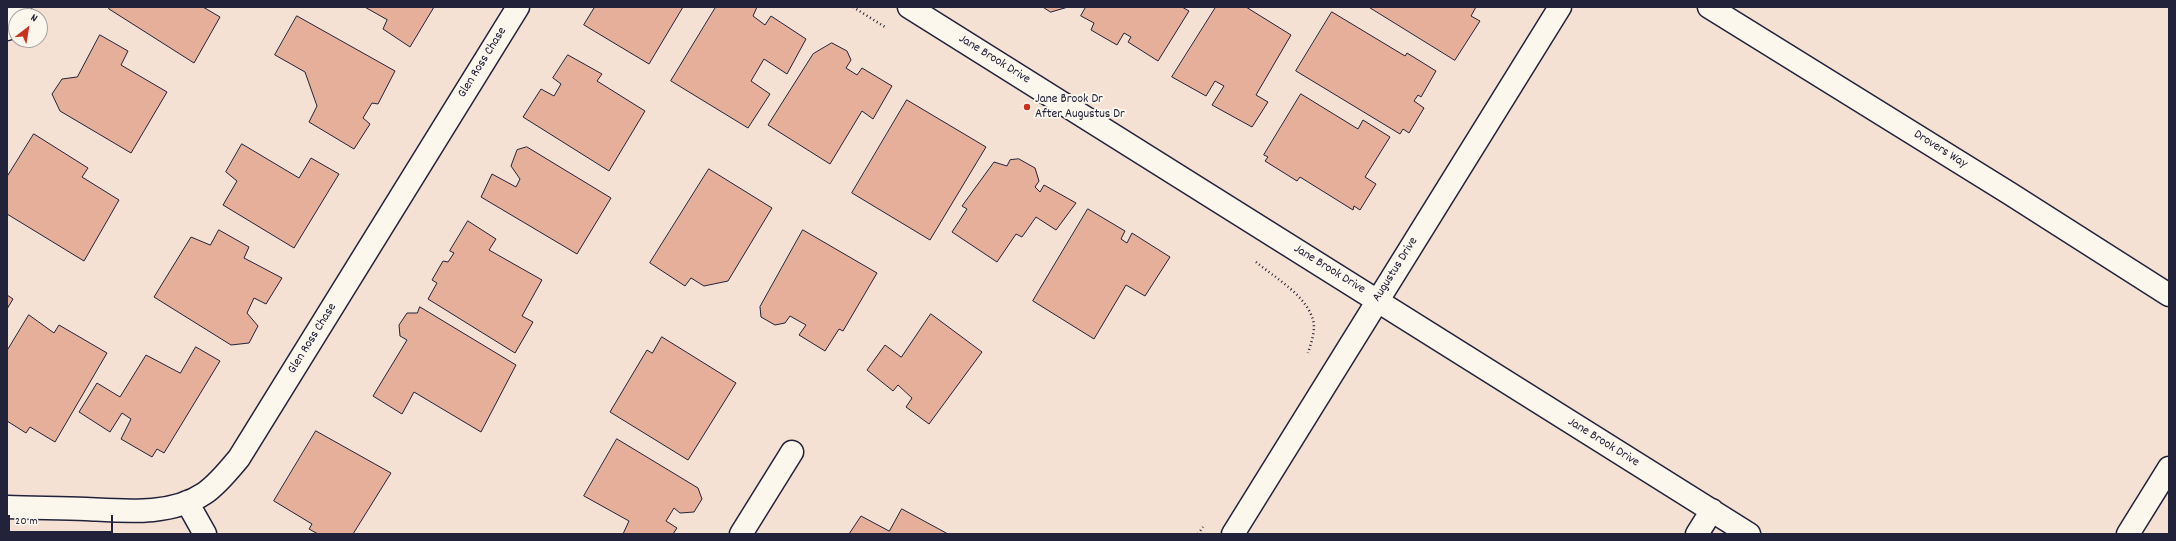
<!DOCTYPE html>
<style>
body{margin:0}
#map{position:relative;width:2176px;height:541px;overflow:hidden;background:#f4e1d3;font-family:Dekko,sans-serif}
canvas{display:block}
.frame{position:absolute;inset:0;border:8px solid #22223b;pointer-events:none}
.north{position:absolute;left:8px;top:8px;width:40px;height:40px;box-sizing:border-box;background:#fbf7ec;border:1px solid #a4a2a5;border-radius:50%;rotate:31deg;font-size:11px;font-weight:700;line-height:16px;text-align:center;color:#22223b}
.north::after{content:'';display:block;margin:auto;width:14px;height:18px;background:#c8321e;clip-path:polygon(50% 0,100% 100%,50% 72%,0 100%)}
.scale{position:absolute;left:8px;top:515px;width:105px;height:18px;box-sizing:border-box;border:2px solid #22223b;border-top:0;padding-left:5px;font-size:12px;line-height:14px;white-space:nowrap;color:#22223b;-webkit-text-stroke:3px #fbf7ec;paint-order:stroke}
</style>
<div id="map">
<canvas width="2176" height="541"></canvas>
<div class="frame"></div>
<div class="north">N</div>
<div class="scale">20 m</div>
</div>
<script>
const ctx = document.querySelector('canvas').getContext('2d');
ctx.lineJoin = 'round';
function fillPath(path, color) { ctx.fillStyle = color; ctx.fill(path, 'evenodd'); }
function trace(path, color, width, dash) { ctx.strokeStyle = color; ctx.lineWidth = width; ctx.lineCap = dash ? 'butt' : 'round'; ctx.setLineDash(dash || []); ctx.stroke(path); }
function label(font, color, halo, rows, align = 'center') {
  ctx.font = font + ' Dekko,sans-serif'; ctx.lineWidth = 4; ctx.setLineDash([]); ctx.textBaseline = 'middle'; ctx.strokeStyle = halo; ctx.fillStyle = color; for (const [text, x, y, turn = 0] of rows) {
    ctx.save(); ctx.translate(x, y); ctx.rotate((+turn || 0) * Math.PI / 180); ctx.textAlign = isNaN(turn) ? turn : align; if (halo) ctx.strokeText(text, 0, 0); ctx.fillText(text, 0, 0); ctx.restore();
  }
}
const building = new Path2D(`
 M 110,7 L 203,7 L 220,17 L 194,63 L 109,9 Z
 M 365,7 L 434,7 L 410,47 L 383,29 L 387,20 Z
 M 595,7 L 683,7 L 649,64 L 584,25 Z
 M 716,7 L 757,7 L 753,16 L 765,25 L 771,16 L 806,39 L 787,74 L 764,59 L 751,81 L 770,94 L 748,128 L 671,81 Z
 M 1043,7 L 1068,7 L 1051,12 Z
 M 1086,7 L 1182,7 L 1189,11 L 1158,61 L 1128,42 L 1131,37 L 1124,33 L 1117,45 L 1091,30 L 1094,23 L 1081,16 Z
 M 1216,7 L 1246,7 L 1291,35 L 1256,95 L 1268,102 L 1252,127 L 1212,105 L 1224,86 L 1215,81 L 1206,96 L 1172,77 Z
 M 1369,7 L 1476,7 L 1471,16 L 1480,21 L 1455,60 Z
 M 1332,12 L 1405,56 L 1407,53 L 1436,71 L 1421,97 L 1418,95 L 1414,101 L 1424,108 L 1409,133 L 1403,129 L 1400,134 L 1296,71 Z
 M 297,16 L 395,71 L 378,104 L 372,103 L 363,118 L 370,124 L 354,149 L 309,122 L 317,106 L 305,72 L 275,55 Z
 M 100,35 L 128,51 L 121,65 L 167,92 L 131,153 L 60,111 L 52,94 L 62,79 L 77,77 Z
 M 832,43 L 847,51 L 851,60 L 846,68 L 857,75 L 862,68 L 892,86 L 873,119 L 862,111 L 830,164 L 768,125 L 813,54 Z
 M 568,55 L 602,74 L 597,81 L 645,111 L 609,171 L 523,117 L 541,89 L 554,96 L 561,84 L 553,78 Z
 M 1301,94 L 1358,129 L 1363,120 L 1390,137 L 1365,177 L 1376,184 L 1360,210 L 1354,206 L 1353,210 L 1300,177 L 1297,181 L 1265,161 L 1268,157 L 1264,155 Z
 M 907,100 L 986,147 L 930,240 L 852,193 Z
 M 34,134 L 88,168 L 82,177 L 119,200 L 84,261 L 7,214 L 7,177 Z
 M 242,144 L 299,178 L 311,158 L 339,174 L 294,248 L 223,205 L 237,181 L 226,172 Z
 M 527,147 L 611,198 L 577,254 L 481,197 L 492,174 L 516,187 L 520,179 L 511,166 L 517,150 Z
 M 1019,159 L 1035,168 L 1039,181 L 1035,187 L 1040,192 L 1044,185 L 1076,203 L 1056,230 L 1036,217 L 1022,237 L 1016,234 L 997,262 L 952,232 L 967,209 L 962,206 L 994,162 L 1007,166 L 1010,160 Z
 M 709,169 L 772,208 L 728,281 L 704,286 L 691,278 L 685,286 L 650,263 Z
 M 1088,209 L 1125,231 L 1121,239 L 1127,243 L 1132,233 L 1170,257 L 1145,296 L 1126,285 L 1094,339 L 1033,301 Z
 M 468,221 L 496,239 L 489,250 L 542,280 L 522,316 L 533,322 L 515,353 L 428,299 L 437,283 L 432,280 L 443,261 L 448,262 L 454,253 L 450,251 Z
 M 219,230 L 249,247 L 244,258 L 282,278 L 266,304 L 254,298 L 247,313 L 258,326 L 249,343 L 231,345 L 154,297 L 191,237 L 210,245 Z
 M 803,230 L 877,273 L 843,331 L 839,329 L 825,351 L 799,335 L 806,325 L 790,316 L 785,323 L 775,325 L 761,317 L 760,307 Z
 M 7,295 L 13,299 L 7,309 Z
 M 420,307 L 516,365 L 481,432 L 414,392 L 402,414 L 373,396 L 407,340 L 400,336 L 399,325 L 407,313 L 417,313 Z
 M 931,314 L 982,352 L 929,424 L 906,407 L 912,398 L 898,385 L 893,391 L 867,370 L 885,345 L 901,357 Z
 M 29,315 L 54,333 L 59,325 L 107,353 L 55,442 L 30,427 L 26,433 L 7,421 L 7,351 Z
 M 662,337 L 736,383 L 688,460 L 610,412 L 647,350 L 652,353 Z
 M 196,347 L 220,361 L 164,453 L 157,449 L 152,457 L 121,439 L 131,419 L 122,413 L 110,432 L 79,412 L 97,383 L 120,397 L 146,355 L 180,373 Z
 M 316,431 L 391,473 L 353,534 L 318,534 L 309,529 L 312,524 L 274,501 Z
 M 617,439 L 698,488 L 702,499 L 694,512 L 680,513 L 674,508 L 666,521 L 677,528 L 673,534 L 623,534 L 629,521 L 584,496 Z
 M 902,509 L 948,534 L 849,534 L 861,516 L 889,531 Z`);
fillPath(building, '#e5af99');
trace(building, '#22223b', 1);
const street = new Path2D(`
 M 909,7 L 1749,534
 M 1709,7 L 2009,193 L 2169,295
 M 7,29 L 20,7
 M 187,502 L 205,534
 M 7,507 C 33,508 60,508 86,509 C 125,511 171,516 205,493 C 218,484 229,470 239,458 L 518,7
 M 741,534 L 792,452
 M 1233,534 L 1560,7
 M 1697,534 L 1712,510
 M 2128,534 L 2169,468`);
trace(street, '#22223b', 25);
trace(new Path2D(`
 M 853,7 L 885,27
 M 1256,262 C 1274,277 1304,294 1312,317 C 1317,328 1311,343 1308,353
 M 1198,534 L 1203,527`), '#22223b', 2.5, [1, 3]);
trace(street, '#fbf7ec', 22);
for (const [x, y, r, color] of [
 [1027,107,4,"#c8321e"]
]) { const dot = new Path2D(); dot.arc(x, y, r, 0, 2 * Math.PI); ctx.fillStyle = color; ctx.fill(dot); trace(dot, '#fbf7ec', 1.5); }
label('13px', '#22223b', '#fbf7ec', [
 ["Jane Brook Drive",994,60,32],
 ["Glen Ross Chase",483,63,-58],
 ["Drovers Way",1940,150,32],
 ["Jane Brook Drive",1329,270,32],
 ["Augustus Drive",1396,270,-58],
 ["Glen Ross Chase",313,339,-58],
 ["Jane Brook Drive",1603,443,32]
]);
label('13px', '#22223b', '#fbf7ec', [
 ["Jane Brook Dr",1035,100],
 ["After Augustus Dr",1035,115]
], 'left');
</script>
